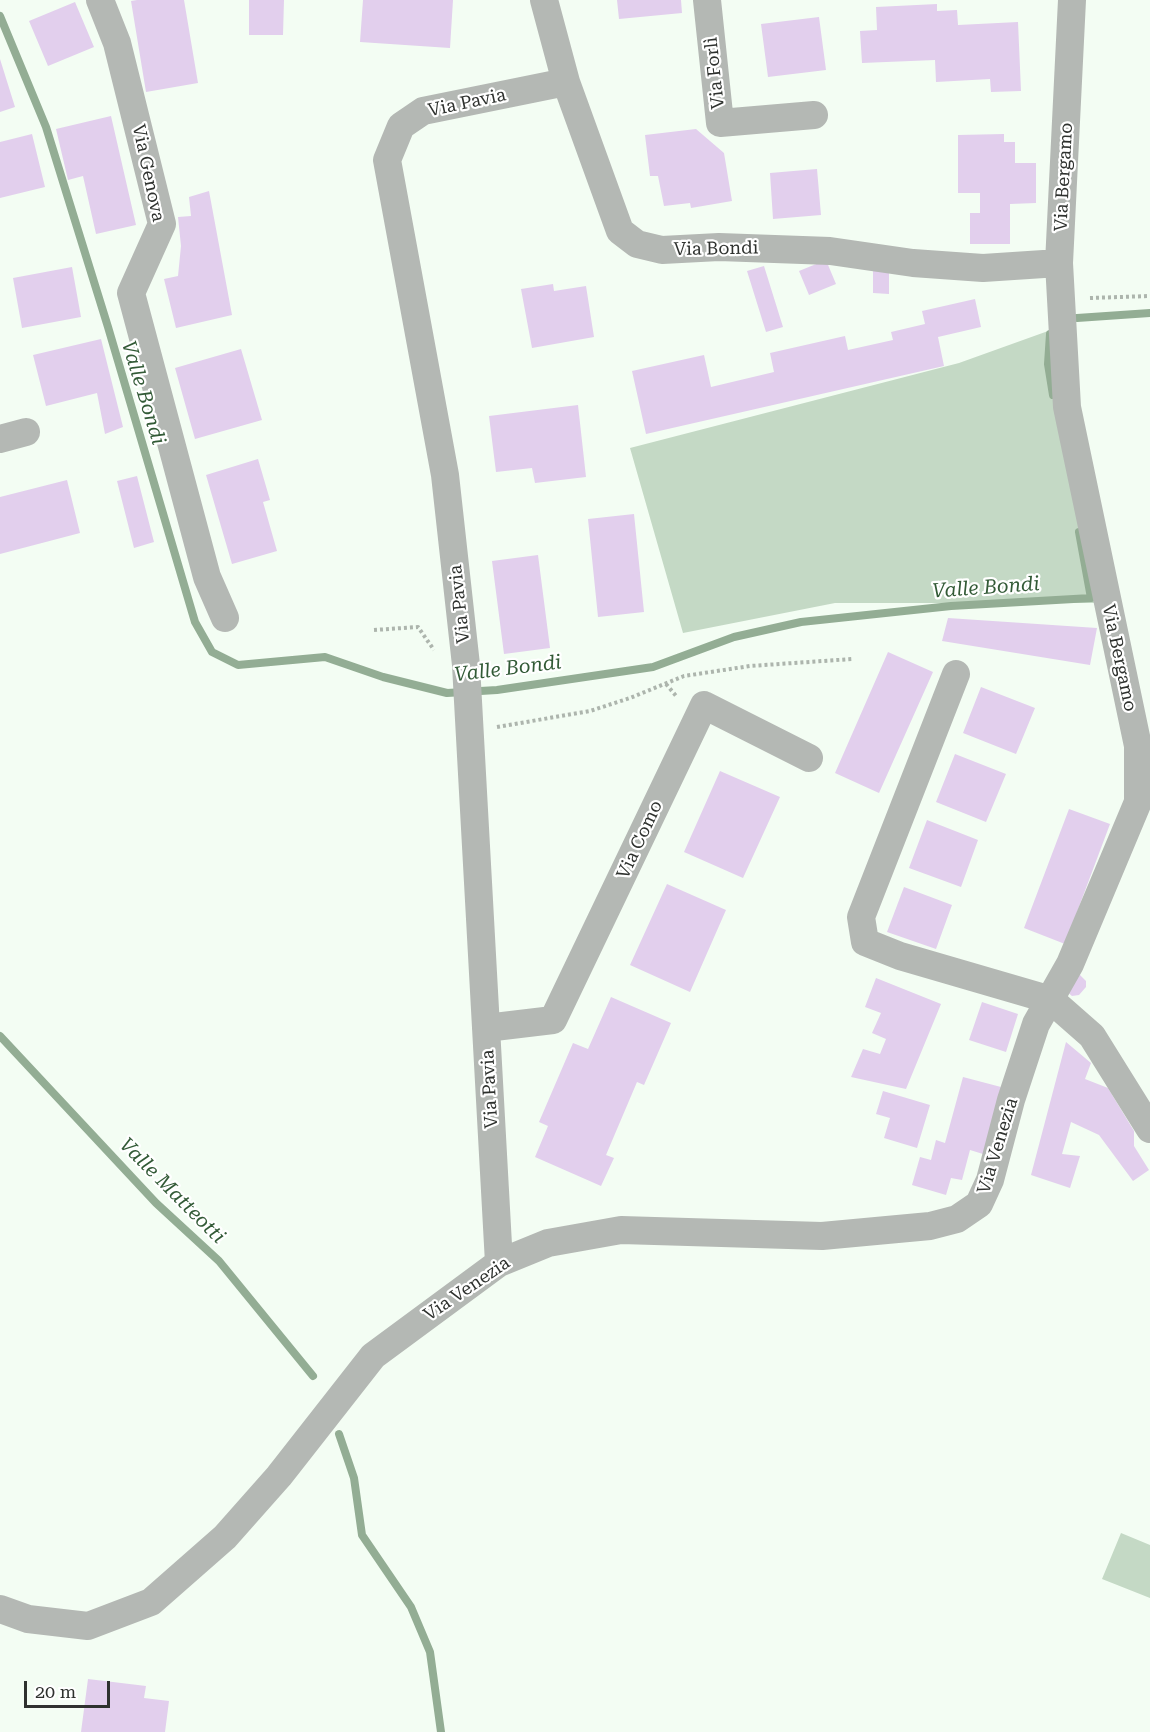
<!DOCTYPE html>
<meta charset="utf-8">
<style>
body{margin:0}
#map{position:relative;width:1150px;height:1732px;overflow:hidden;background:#f3fdf3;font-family:"Roboto Serif",serif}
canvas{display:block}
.scale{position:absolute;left:24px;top:1681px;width:86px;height:27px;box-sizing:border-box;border:3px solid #2e312e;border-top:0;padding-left:8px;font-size:18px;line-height:21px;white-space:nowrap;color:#2e312e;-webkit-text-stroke:4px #fff;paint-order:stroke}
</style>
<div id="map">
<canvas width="1150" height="1732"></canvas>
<div class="scale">20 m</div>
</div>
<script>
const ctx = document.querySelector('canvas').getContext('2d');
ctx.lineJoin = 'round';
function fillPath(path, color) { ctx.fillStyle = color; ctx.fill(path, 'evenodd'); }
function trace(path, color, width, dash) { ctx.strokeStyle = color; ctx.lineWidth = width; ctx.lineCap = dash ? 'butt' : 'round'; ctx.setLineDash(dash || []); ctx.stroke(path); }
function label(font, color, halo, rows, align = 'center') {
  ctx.font = font + ' "Roboto Serif",serif'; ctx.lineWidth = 4.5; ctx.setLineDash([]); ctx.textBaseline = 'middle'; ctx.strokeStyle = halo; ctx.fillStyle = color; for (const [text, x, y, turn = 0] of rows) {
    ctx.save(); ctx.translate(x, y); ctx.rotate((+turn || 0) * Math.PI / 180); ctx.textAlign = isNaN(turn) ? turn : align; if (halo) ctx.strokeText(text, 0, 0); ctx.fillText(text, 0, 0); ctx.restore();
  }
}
fillPath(new Path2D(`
 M 1062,326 L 1107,603 L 835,603 L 683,633 L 630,448 L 959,363 Z
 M 1121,1533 L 1150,1545 L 1150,1598 L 1102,1579 Z`), '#c4d9c5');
trace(new Path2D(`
 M 0,16 L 46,127 L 108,327 L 195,622 L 212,652 L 238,665 L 325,657 L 383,677 L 447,693 L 497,690 L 653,667 L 734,637 L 801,622 L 951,606 L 1091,598 L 1079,532
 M 1077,318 L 1150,313
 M 1050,334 L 1048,364 L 1053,395
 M 0,1036 L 156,1203 L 219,1261 L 313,1376
 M 339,1434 L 354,1478 L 362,1535 L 411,1607 L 430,1652 L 441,1732`), '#93ad94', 8);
fillPath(new Path2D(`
 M 137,0 L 184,0 L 198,83 L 146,92 L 131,1 Z
 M 249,0 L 284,0 L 283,35 L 249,35 Z
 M 363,0 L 453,0 L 450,48 L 360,42 Z
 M 617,0 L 681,0 L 682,13 L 619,19 Z
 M 75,2 L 94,47 L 48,66 L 29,21 Z
 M 937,4 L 937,11 L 957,10 L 958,25 L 1018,22 L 1021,91 L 991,92 L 990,79 L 936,82 L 935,60 L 862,63 L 860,31 L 877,30 L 876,7 Z
 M 819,17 L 826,70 L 768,77 L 761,24 Z
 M 0,59 L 15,107 L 0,112 Z
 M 111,116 L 136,225 L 96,234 L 83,176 L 68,180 L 56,129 Z
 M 696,129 L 724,153 L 732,201 L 691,208 L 690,203 L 664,206 L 658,176 L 650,176 L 645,135 Z
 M 32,134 L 45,187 L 0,198 L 0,142 Z
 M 1004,134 L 1004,142 L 1015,142 L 1015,163 L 1036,163 L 1036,203 L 1010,204 L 1010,244 L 970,244 L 970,213 L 980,213 L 980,193 L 958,193 L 958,135 Z
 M 817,169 L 821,215 L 773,219 L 770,173 Z
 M 209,191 L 232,315 L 176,328 L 164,279 L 178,276 L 181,246 L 178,217 L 191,216 L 189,197 Z
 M 826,260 L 836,284 L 809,295 L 799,271 Z
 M 764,266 L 783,327 L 766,332 L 747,271 Z
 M 72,267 L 81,317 L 22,328 L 13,278 Z
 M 873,271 L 889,271 L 889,294 L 873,293 Z
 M 553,284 L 554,291 L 586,286 L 594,337 L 532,348 L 521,289 Z
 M 975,299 L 981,327 L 938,337 L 944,366 L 646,434 L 632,371 L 704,355 L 711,387 L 774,372 L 770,353 L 845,336 L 848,350 L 893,340 L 891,332 L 925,324 L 922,311 Z
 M 101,339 L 123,427 L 105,434 L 97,393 L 46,406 L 33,355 Z
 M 241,349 L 262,420 L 195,439 L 175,368 Z
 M 578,405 L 586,477 L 535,483 L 532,468 L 496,472 L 489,416 Z
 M 258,459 L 270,500 L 263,502 L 277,551 L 232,564 L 206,475 Z
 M 137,476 L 154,542 L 134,548 L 117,481 Z
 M 67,480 L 80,533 L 0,554 L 0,497 Z
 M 634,514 L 644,612 L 598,617 L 588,519 Z
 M 538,555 L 550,648 L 504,654 L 492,561 Z
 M 948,618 L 1097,628 L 1090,665 L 942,641 Z
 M 888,652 L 933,672 L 879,793 L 835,773 Z
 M 981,687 L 1035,708 L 1016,754 L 963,733 Z
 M 955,754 L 1006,774 L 986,822 L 936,802 Z
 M 720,771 L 780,797 L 743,878 L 684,852 Z
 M 1069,809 L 1110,824 L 1065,944 L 1024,928 Z
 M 927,820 L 978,840 L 961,887 L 909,868 Z
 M 667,884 L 726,910 L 690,992 L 630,965 Z
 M 904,887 L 952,905 L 936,949 L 887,932 Z
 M 1080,975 L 1086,981 L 1086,987 L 1079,995 L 1072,996 L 1066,991 L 1074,978 Z
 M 876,978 L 941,1004 L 906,1089 L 851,1077 L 863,1049 L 880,1054 L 886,1039 L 872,1033 L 881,1013 L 865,1007 Z
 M 611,997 L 671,1023 L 644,1085 L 637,1082 L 606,1155 L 614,1158 L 601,1186 L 535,1157 L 548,1126 L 539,1122 L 573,1043 L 588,1049 Z
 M 982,1002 L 1018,1014 L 1006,1052 L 969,1040 Z
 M 1066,1042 L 1091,1063 L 1085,1079 L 1108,1088 L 1134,1131 L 1134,1146 L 1149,1170 L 1133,1181 L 1099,1135 L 1071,1122 L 1062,1154 L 1080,1156 L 1070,1188 L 1031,1175 Z
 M 963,1077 L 1001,1087 L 983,1154 L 970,1150 L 962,1180 L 951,1178 L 946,1195 L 912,1185 L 920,1157 L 931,1160 L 936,1140 L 945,1143 Z
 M 883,1091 L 930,1105 L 917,1148 L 884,1138 L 890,1118 L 876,1114 Z
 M 88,1679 L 146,1686 L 144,1698 L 169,1701 L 165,1732 L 81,1732 Z`), '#e2cfed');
trace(new Path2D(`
 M 1090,298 L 1150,296
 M 374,630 L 418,627 L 434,650
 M 666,684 L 677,697
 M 497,727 L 590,711 L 630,698 L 684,676 L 750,666 L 852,659`), '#adb5ad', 4, [3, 3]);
trace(new Path2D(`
 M 100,0 L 117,43 L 162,224 L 131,293 L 207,577 L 225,618
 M 544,0 L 566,82 L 620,231 L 637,244 L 662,250 L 719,247 L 830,251 L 913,263 L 983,268 L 1059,263
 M 707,0 L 720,123 L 814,115
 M 0,439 L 26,432
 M 956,674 L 861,917 L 865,942 L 900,956 L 1051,1000 L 1092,1036 L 1150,1129
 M 486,1028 L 553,1020 L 704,705 L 809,758
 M 499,1263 L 466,665 L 445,475 L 387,160 L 401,126 L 423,111 L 566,82
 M 0,1609 L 28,1619 L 88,1626 L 151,1602 L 225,1537 L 279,1476 L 373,1356 L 499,1263 L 548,1243 L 621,1230 L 822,1236 L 930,1226 L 957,1219 L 979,1204 L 990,1180 L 1011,1100 L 1036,1024 L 1070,964 L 1138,802 L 1138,746 L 1067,407 L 1059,263 L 1072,0`), '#b4b8b4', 28);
label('18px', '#2e312e', '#fff', [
 ["Via Forlì",715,73,-96],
 ["Via Pavia",467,103,-12],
 ["Via Genova",148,173,78],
 ["Via Bergamo",1064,177,-87],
 ["Via Bondi",716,249,-1],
 ["Via Pavia",460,604,-96],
 ["Via Bergamo",1119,658,78],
 ["Via Como",640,840,-65],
 ["Via Pavia",490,1089,-93],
 ["Via Venezia",998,1146,-73],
 ["Via Venezia",467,1289,-34]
]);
label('italic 20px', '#325a36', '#fff', [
 ["Valle Bondi",143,393,73],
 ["Valle Bondi",986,588,-4],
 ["Valle Bondi",508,669,-7],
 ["Valle Matteotti",172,1191,45]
]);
</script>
